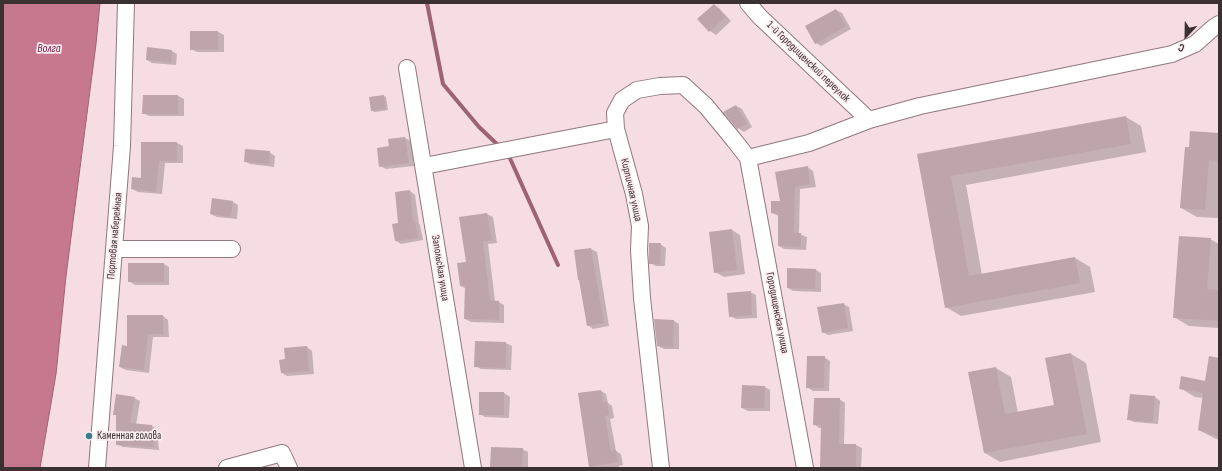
<!DOCTYPE html>
<meta charset="utf-8">
<style>
body{margin:0}
#map{position:relative;width:1222px;height:471px;overflow:hidden;background:#f6dce3;font-family:"Sofia Sans Condensed",sans-serif}
canvas{display:block}
.frame{position:absolute;inset:0;border:4px solid #3b3133;pointer-events:none}
.north{position:absolute;left:1166px;top:16px;width:40px;height:40px;-webkit-text-stroke:3px #fdedf0;paint-order:stroke;rotate:202deg;font-size:11px;font-weight:700;line-height:16px;text-align:center;color:#3b3133}
.north::after{content:'';display:block;margin:auto;width:14px;height:18px;background:#3b3133;clip-path:polygon(50% 0,100% 100%,50% 72%,0 100%)}
</style>
<div id="map">
<canvas width="1222" height="471"></canvas>
<div class="frame"></div>
<div class="north">С</div>
</div>
<script>
const ctx = document.querySelector('canvas').getContext('2d');
ctx.lineJoin = 'round';
function fillPath(path, color) { ctx.fillStyle = color; ctx.fill(path, 'evenodd'); }
function trace(path, color, width, dash) { ctx.strokeStyle = color; ctx.lineWidth = width; ctx.lineCap = dash ? 'butt' : 'round'; ctx.setLineDash(dash || []); ctx.stroke(path); }
function label(font, color, halo, rows, align = 'center') {
  ctx.font = font + ' "Sofia Sans Condensed",sans-serif'; ctx.lineWidth = 3.5; ctx.setLineDash([]); ctx.textBaseline = 'middle'; ctx.strokeStyle = halo; ctx.fillStyle = color; for (const [text, x, y, turn = 0] of rows) {
    ctx.save(); ctx.translate(x, y); ctx.rotate((+turn || 0) * Math.PI / 180); ctx.textAlign = isNaN(turn) ? turn : align; if (halo) ctx.strokeText(text, 0, 0); ctx.fillText(text, 0, 0); ctx.restore();
  }
}
const water = new Path2D(`
 M 3,3 L 100,3 L 96,44 L 66,276 L 56,374 L 40,468 L 3,468 Z`);
fillPath(water, '#c6788f');
trace(water, '#9c6373', 1);
fillPath(new Path2D(`
 M 714,5 L 719,8 L 731,21 L 716,35 L 710,31 L 699,19 Z
 M 836,10 L 842,13 L 851,29 L 821,46 L 816,43 Z
 M 191,32 L 218,32 L 224,35 L 224,52 L 197,52 L 191,49 Z
 M 172,51 L 177,54 L 176,65 L 152,63 L 147,60 Z
 M 144,96 L 178,96 L 184,99 L 184,116 L 149,116 L 143,113 Z
 M 384,96 L 386,97 L 388,110 L 375,112 L 372,111 Z
 M 736,106 L 742,109 L 752,127 L 744,132 L 738,128 Z
 M 1126,117 L 1141,126 L 1146,152 L 966,185 L 982,275 L 1075,258 L 1090,267 L 1095,292 L 961,316 L 946,307 L 918,155 Z
 M 1219,134 L 1219,218 L 1197,217 L 1181,208 L 1190,148 Z
 M 405,138 L 411,141 L 414,166 L 386,169 L 380,166 L 390,147 Z
 M 142,143 L 177,143 L 183,146 L 183,163 L 165,163 L 162,194 L 138,192 L 132,189 L 142,179 Z
 M 269,152 L 275,156 L 274,167 L 250,164 L 245,161 Z
 M 807,167 L 813,171 L 816,187 L 800,189 L 799,234 L 807,237 L 806,250 L 784,249 L 779,246 L 779,216 L 772,213 L 781,202 Z
 M 410,191 L 415,195 L 419,224 L 420,225 L 423,240 L 401,244 L 396,241 L 399,224 Z
 M 233,202 L 238,205 L 237,219 L 217,217 L 211,214 Z
 M 487,214 L 493,217 L 497,243 L 488,244 L 495,301 L 499,302 L 504,305 L 504,323 L 471,322 L 465,319 L 466,289 L 461,286 Z
 M 732,230 L 740,235 L 745,274 L 724,277 L 715,272 Z
 M 1210,239 L 1219,244 L 1219,328 L 1189,326 L 1174,317 Z
 M 660,244 L 666,248 L 665,266 L 656,266 L 650,263 Z
 M 591,249 L 597,252 L 609,326 L 593,329 L 588,325 Z
 M 164,264 L 169,267 L 169,285 L 135,285 L 129,281 Z
 M 816,270 L 821,273 L 821,292 L 793,291 L 788,288 Z
 M 750,292 L 756,295 L 757,318 L 736,319 L 730,316 Z
 M 843,304 L 849,307 L 853,331 L 828,335 L 823,332 Z
 M 163,316 L 168,320 L 169,337 L 153,337 L 149,373 L 126,370 L 120,367 L 128,347 Z
 M 674,321 L 679,324 L 679,349 L 664,349 L 658,346 Z
 M 476,342 L 506,343 L 512,346 L 511,370 L 481,369 L 475,366 Z
 M 307,347 L 312,351 L 314,374 L 287,376 L 282,373 L 286,360 Z
 M 1071,354 L 1086,363 L 1101,442 L 1000,462 L 985,453 L 996,368 L 1011,377 L 1018,413 L 1055,406 Z
 M 824,357 L 830,361 L 829,391 L 813,391 L 807,387 Z
 M 1219,359 L 1219,440 L 1214,438 L 1199,430 L 1204,398 L 1195,397 L 1180,388 L 1206,382 Z
 M 765,387 L 770,390 L 770,411 L 748,411 L 742,408 Z
 M 601,391 L 606,394 L 608,403 L 612,406 L 614,418 L 610,419 L 616,451 L 621,454 L 623,465 L 619,466 L 619,468 L 590,468 L 579,393 Z
 M 480,393 L 504,393 L 510,397 L 509,418 L 485,417 L 480,414 Z
 M 1155,397 L 1160,401 L 1158,424 L 1134,422 L 1128,419 Z
 M 134,398 L 140,401 L 136,425 L 152,426 L 157,429 L 159,450 L 123,447 L 117,444 L 117,416 L 114,414 Z
 M 839,399 L 845,403 L 844,445 L 856,445 L 862,448 L 861,468 L 824,468 L 821,466 L 822,428 L 819,428 L 814,424 Z
 M 522,449 L 528,452 L 528,468 L 491,468 Z`), '#0003');
trace(new Path2D(`
 M 427,3 L 443,84 L 479,127 L 500,147
 M 508,154 L 558,265`), '#9c6373', 4);
fillPath(new Path2D(`
 M 714,4 L 726,17 L 709,32 L 697,19 Z
 M 836,9 L 846,26 L 815,44 L 805,26 Z
 M 190,31 L 218,31 L 218,49 L 190,50 Z
 M 147,47 L 172,50 L 171,62 L 146,60 Z
 M 143,95 L 178,95 L 178,114 L 142,114 Z
 M 384,95 L 386,109 L 371,111 L 369,97 Z
 M 736,105 L 747,124 L 737,129 L 723,112 Z
 M 1126,116 L 1131,144 L 951,176 L 969,276 L 1075,257 L 1080,283 L 945,308 L 917,154 Z
 M 1190,131 L 1219,133 L 1219,161 L 1209,160 L 1205,210 L 1180,208 L 1185,147 L 1189,147 Z
 M 405,137 L 409,163 L 379,167 L 377,148 L 389,146 L 388,139 Z
 M 141,142 L 177,142 L 177,161 L 159,161 L 156,192 L 131,189 L 132,177 L 141,178 Z
 M 245,149 L 270,151 L 269,164 L 244,162 Z
 M 808,166 L 810,184 L 795,187 L 794,233 L 801,233 L 801,247 L 778,246 L 778,214 L 771,213 L 771,201 L 780,201 L 775,172 Z
 M 410,190 L 413,221 L 415,220 L 418,238 L 395,241 L 392,224 L 398,223 L 395,192 Z
 M 212,198 L 233,201 L 231,217 L 210,214 Z
 M 487,213 L 492,240 L 483,241 L 490,300 L 499,301 L 499,320 L 464,319 L 465,286 L 460,286 L 457,263 L 466,262 L 459,217 Z
 M 732,229 L 737,270 L 714,273 L 709,232 Z
 M 1179,236 L 1211,238 L 1207,289 L 1219,290 L 1219,321 L 1173,318 Z
 M 649,243 L 661,243 L 660,264 L 649,264 Z
 M 591,248 L 604,323 L 587,326 L 579,280 L 578,280 L 574,250 Z
 M 128,263 L 164,263 L 164,282 L 128,282 Z
 M 787,268 L 816,269 L 815,289 L 787,288 Z
 M 751,291 L 752,315 L 729,317 L 727,293 Z
 M 844,303 L 848,328 L 822,333 L 817,307 Z
 M 127,315 L 163,315 L 163,334 L 148,334 L 144,370 L 119,367 L 122,345 L 127,346 Z
 M 654,319 L 674,320 L 673,347 L 657,346 Z
 M 475,341 L 506,342 L 506,368 L 474,367 Z
 M 307,346 L 309,371 L 281,373 L 279,360 L 285,359 L 284,348 Z
 M 1071,353 L 1087,434 L 984,453 L 968,372 L 996,367 L 1005,414 L 1054,405 L 1045,358 Z
 M 807,356 L 825,356 L 824,388 L 806,388 Z
 M 1209,356 L 1219,358 L 1219,437 L 1198,430 L 1203,393 L 1179,389 L 1181,376 L 1205,381 Z
 M 742,385 L 765,386 L 764,408 L 741,408 Z
 M 601,390 L 603,402 L 607,402 L 609,415 L 605,416 L 611,451 L 616,450 L 618,462 L 589,467 L 578,393 Z
 M 479,392 L 504,392 L 504,415 L 479,415 Z
 M 116,394 L 135,397 L 130,423 L 152,425 L 154,447 L 116,445 L 116,415 L 113,415 Z
 M 1130,394 L 1155,396 L 1153,422 L 1127,420 Z
 M 814,398 L 840,398 L 839,444 L 856,444 L 856,468 L 820,467 L 821,425 L 813,425 Z
 M 491,447 L 523,448 L 522,468 L 490,468 Z`), '#bea5ab');
const street = new Path2D(`
 M 748,3 L 760,17 L 869,120
 M 407,68 L 473,468
 M 748,158 L 809,143 L 869,120 L 920,106 L 1172,54 L 1195,44 L 1213,28 L 1219,24
 M 424,166 L 616,129
 M 114,249 L 232,249
 M 97,468 L 122,146 L 126,3
 M 227,468 L 282,453 L 289,468
 M 661,468 L 642,298 L 639,250 L 640,226 L 634,194 L 616,129 L 615,113 L 622,100 L 637,90 L 660,86 L 683,85 L 706,106 L 734,140 L 748,158 L 805,468`);
trace(street, '#90787e', 18);
trace(street, '#fff', 16);
for (const [x, y, r, color] of [
 [89,436,4,"#387e8a"]
]) { const dot = new Path2D(); dot.arc(x, y, r, 0, 2 * Math.PI); ctx.fillStyle = color; ctx.fill(dot); trace(dot, '#fdedf0', 1.5); }
label('11px', '#3b3133', '#fdedf0', [
 ["1-й Городищенский переулок",808,62,44],
 ["Кирпичная улица",631,190,77],
 ["Портовая набережная",115,236,-85],
 ["Запольская улица",440,268,81],
 ["Городищенская улица",777,313,79]
]);
label('11px', '#3b3133', '#fdedf0', [
 ["Каменная голова",97,436]
], 'left');
label('italic 12px', '#74153d', '#fdedf0', [
 ["Волга",49,49]
]);
</script>
